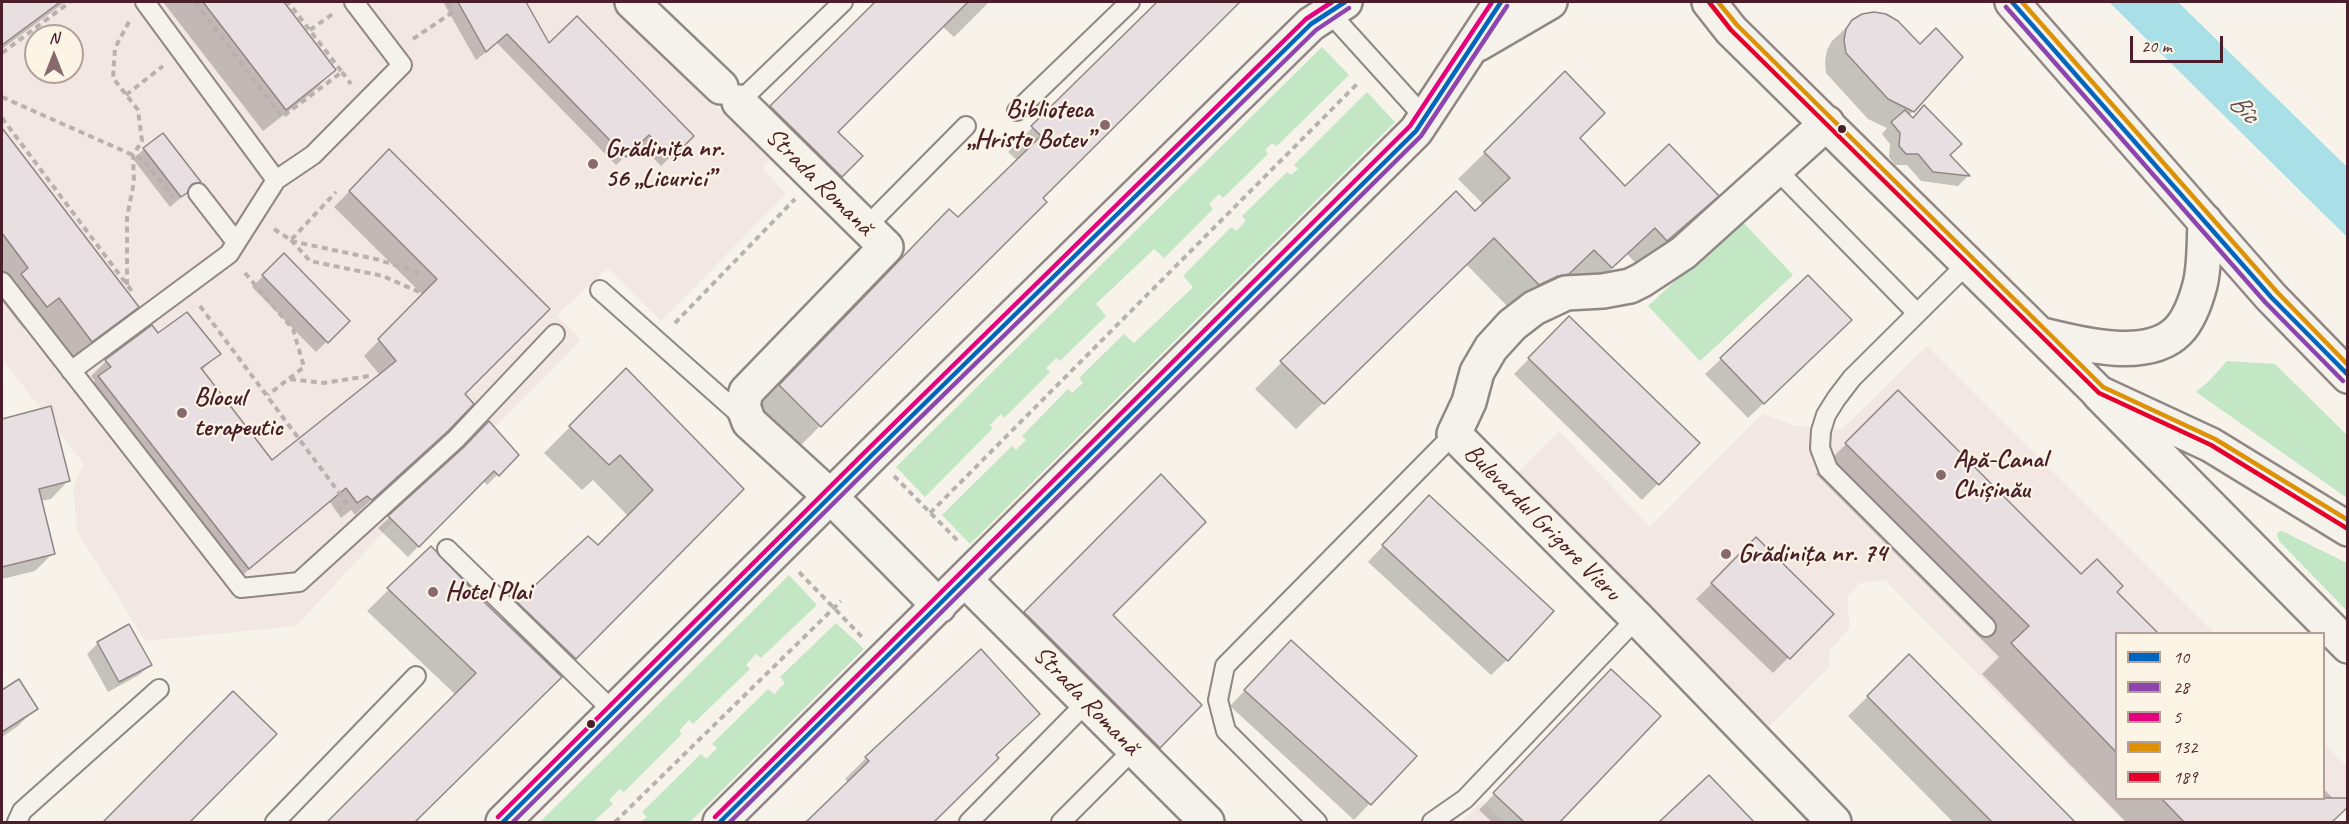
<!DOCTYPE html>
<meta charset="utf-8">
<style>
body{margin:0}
#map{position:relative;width:2349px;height:824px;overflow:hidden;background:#f7f3ea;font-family:Caveat,sans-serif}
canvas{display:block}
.frame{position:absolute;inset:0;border:3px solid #4a1f2b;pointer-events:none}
.legend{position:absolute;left:2115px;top:632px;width:210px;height:168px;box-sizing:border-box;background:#fcf5e5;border:2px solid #b59f9b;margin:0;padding:8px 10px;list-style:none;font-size:18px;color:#4a1f2b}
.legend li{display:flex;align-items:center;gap:12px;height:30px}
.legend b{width:30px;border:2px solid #b59f9b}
.north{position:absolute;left:24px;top:24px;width:60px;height:60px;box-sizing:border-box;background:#fcf5e5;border:2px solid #b59f9b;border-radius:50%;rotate:0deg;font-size:16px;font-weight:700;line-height:24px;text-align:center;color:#4a1f2b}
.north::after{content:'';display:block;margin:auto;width:21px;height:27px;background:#87696e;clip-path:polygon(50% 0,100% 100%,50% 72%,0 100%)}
.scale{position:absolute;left:2130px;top:36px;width:93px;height:27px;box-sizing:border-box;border:3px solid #4a1f2b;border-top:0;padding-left:8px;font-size:18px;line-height:21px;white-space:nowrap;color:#4a1f2b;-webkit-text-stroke:4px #fcf5e5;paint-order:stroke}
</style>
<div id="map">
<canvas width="2349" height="824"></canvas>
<div class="frame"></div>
<ul class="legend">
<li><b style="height:8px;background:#0065bd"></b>10</li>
<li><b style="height:8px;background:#8e44ad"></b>28</li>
<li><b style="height:8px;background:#e5007d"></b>5</li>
<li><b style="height:8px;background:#dd9206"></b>132</li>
<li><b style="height:8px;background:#e4002b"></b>189</li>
</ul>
<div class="north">N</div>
<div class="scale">20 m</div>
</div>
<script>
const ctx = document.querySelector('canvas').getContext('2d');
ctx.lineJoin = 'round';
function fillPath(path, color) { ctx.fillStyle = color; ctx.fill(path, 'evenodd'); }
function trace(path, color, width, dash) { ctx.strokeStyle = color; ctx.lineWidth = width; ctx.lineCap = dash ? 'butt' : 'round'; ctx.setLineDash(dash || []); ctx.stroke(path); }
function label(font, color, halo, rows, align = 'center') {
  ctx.font = font + ' Caveat,sans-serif'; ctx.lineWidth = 4.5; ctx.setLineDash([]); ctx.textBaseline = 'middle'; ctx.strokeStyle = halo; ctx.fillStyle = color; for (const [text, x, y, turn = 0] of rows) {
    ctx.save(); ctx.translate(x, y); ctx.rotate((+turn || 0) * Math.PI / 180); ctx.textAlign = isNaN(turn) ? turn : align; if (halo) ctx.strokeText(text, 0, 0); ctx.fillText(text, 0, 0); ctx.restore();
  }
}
fillPath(new Path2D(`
 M 2,2 L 613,2 L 770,160 L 763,168 L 786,194 L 661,321 L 608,268 L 557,315 L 581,340 L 473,449 L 494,471 L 419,547 L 393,522 L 296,626 L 145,641 L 77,531 L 73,488 L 84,464 L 2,359 ZM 36,36 L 72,36 L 72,72 L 36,72 Z
 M 1927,346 L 2214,633 L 2116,634 L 2116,798 L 2324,798 L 2324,743 L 2347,767 L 2347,799 L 2324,822 L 2124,822 L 1885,580 L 1860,583 L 1847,597 L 1850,628 L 1830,650 L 1829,667 L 1767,729 L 1517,473 L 1559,431 L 1650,527 L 1762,414 L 1797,426 L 1842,429 Z
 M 1483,801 L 1503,822 L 1461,822 L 1482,801 Z`), '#f3e7e4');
fillPath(new Path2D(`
 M 1322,47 L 1349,75 L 1277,146 L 1272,143 L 1265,150 L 1268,154 L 1223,198 L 1219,194 L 1209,204 L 1213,209 L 1164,258 L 1154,249 L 1096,304 L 1106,316 L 1060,361 L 1056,358 L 1046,368 L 1050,372 L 1004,418 L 1001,414 L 990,425 L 993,428 L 925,497 L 896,467 Z
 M 1367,92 L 1395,122 L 970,544 L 942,515 L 1012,446 L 1016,450 L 1026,440 L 1022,436 L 1068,389 L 1072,393 L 1083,383 L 1079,378 L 1124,334 L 1134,343 L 1193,287 L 1183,276 L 1231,227 L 1236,231 L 1246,221 L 1242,216 L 1287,172 L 1291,175 L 1298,169 L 1294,165 Z
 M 1741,220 L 1793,275 L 1700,361 L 1648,306 Z
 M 2227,361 L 2275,364 L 2347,435 L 2347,498 L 2196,392 L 2210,380 Z
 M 2282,531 L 2347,563 L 2347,611 L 2279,541 L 2277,535 L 2278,532 Z
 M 789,575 L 817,605 L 761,658 L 756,654 L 746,665 L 750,669 L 693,724 L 689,720 L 679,731 L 682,734 L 624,792 L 620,789 L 609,800 L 613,804 L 593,822 L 540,822 Z
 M 836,623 L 864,649 L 690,822 L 641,822 L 647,817 L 642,812 L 701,754 L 706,759 L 717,748 L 712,744 L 768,689 L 774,694 L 785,683 L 780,677 Z`), '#c3e6c5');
fillPath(new Path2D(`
 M 2109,2 L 2178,2 L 2347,167 L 2347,237 Z`), '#a9dfe7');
fillPath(new Path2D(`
 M 2,2 L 65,2 L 2,49 Z
 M 163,2 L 282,2 L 334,70 L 312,93 L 263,131 Z
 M 443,2 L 524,2 L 548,46 L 692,136 L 661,166 L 639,143 L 616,165 L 497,43 L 476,60 Z
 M 877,2 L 989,2 L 954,37 L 942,26 L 836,132 L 861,156 L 815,202 L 745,133 Z
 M 1159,2 L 1238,2 L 1041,198 L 1044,202 L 796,450 L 755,410 L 925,236 L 958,219 L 1018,161 L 1008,152 Z
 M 1853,21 L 1913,111 L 1909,116 L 1968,176 L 1958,186 L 1921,181 L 1907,165 L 1895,165 L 1889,157 L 1890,144 L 1882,134 L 1887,128 L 1868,119 L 1826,73 L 1825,61 L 1827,50 L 1832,41 Z
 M 1565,74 L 1578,138 L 1625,188 L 1717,196 L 1639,267 L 1627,254 L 1585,294 L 1567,275 L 1541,300 L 1512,311 L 1466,264 L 1296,429 L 1255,389 L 1282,362 L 1484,205 L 1458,179 Z
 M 2,131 L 137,307 L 114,329 L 69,363 L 36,319 L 24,329 L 2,301 Z
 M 144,149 L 199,182 L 170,207 L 133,159 Z
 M 389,151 L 548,309 L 463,394 L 431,446 L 355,515 L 351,510 L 341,518 L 330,502 L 233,583 L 84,392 L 95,381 L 91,376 L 106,361 L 158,335 L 219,354 L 201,371 L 272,462 L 380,375 L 364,356 L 423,295 L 334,207 Z
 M 283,256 L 348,321 L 316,352 L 252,287 Z
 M 1569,318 L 1698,443 L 1642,500 L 1514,374 Z
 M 1834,336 L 1748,418 L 1705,374 L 1721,359 Z
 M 626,371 L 742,489 L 558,675 L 560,677 L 414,822 L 329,822 L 456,695 L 367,611 L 431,548 L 501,620 L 518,603 L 598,547 L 629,517 L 593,480 L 582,490 L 544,453 Z
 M 1898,392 L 2081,576 L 2115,592 L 2156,634 L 2116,634 L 2116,798 L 2324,798 L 2324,789 L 2343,809 L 2330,822 L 2126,822 L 1982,674 L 1999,657 L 1816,474 Z
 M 50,408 L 69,480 L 51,499 L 40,501 L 53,553 L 35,571 L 2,579 L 2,421 Z
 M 460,453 L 517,455 L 487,485 L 483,480 L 408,557 L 378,528 Z
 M 1161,476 L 1111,615 L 1200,705 L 1140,765 L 1007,631 Z
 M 1413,513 L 1507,660 L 1491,675 L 1368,562 Z
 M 1756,540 L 1832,614 L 1773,673 L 1696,599 Z
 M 98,643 L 150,665 L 139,675 L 108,692 L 87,654 Z
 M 981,651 L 995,756 L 997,758 L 933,822 L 809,822 L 849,783 L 845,779 L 866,758 Z
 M 1909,656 L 2073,822 L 1953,822 L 1848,716 Z
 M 1276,657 L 1415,756 L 1354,820 L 1230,706 Z
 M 2,681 L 4,690 L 36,708 L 18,726 L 2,737 Z
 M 1595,687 L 1659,716 L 1557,822 L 1492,822 L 1479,810 Z
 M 233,694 L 275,734 L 188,822 L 105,822 Z
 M 1709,777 L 1752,822 L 1662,822 Z`), '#0003');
const building = new Path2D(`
 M 2,2 L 60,2 L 2,45 Z
 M 203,2 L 284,2 L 336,70 L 286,110 Z
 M 458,2 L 526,2 L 549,43 L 577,16 L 694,136 L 672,158 L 649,135 L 626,157 L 507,34 L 486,52 Z
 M 875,2 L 968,2 L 838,132 L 863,156 L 842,177 L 770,106 Z
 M 1157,2 L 1240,2 L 1043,198 L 1047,202 L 821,427 L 779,385 L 949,209 L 958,217 L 1041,136 L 1031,126 Z
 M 1874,12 L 1886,14 L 1898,21 L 1920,44 L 1936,28 L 1963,57 L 1914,112 L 1888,99 L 1846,53 L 1844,40 L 1846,29 L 1852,20 L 1862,14 Z
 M 1565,71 L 1605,113 L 1580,138 L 1625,186 L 1669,144 L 1719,196 L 1667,241 L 1655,228 L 1612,268 L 1594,250 L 1569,274 L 1558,276 L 1539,285 L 1494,238 L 1324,404 L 1280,361 L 1456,191 L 1475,211 L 1510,178 L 1484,152 Z
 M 1924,105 L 1962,144 L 1950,155 L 1970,176 L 1933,172 L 1918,154 L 1906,154 L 1899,146 L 1900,133 L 1891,122 L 1905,110 L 1913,118 Z
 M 2,128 L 139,307 L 92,342 L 59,298 L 47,307 L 21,274 L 28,268 L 2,233 Z
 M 163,133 L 201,182 L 192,184 L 187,193 L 181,197 L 143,148 Z
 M 389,149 L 550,309 L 465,394 L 474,404 L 448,431 L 372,500 L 367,496 L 357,503 L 346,488 L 249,569 L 98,376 L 111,367 L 105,360 L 152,325 L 158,333 L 187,312 L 221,354 L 201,368 L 272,460 L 396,361 L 378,339 L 437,279 L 349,191 Z
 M 284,253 L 350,321 L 328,343 L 262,275 Z
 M 1808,275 L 1852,320 L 1764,404 L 1720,358 Z
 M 1569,316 L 1700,443 L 1659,485 L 1528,358 Z
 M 626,368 L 744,489 L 576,659 L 517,602 L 588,536 L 598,545 L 653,490 L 620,455 L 609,465 L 569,426 Z
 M 1898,390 L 2081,574 L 2097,559 L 2123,586 L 2117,592 L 2158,633 L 2116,633 L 2116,752 L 2011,643 L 2029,626 L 1845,443 Z
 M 51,406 L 70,481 L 39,489 L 55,554 L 2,567 L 2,419 Z
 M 489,421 L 519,455 L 499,476 L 494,471 L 419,547 L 388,516 L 464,447 Z
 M 1161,474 L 1206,522 L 1113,615 L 1202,705 L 1160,748 L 1024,612 Z
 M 1429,495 L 1554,611 L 1508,661 L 1382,545 Z
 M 1756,537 L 1834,614 L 1790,659 L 1711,583 Z
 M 431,546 L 482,600 L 562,677 L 415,822 L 327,822 L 476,673 L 387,588 Z
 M 129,624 L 152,665 L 119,682 L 97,642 Z
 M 1291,640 L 1417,756 L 1371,805 L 1244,690 Z
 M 981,649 L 1040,714 L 996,755 L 999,758 L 934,822 L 806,822 L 869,761 L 865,757 Z
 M 1909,654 L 2075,822 L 1992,822 L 1867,696 Z
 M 1611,669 L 1661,716 L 1560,822 L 1524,822 L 1493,793 Z
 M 19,679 L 38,709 L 2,732 L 2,690 Z
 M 233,691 L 277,734 L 190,822 L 103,822 Z
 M 1709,775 L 1754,822 L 1659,822 Z
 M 2161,798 L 2348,798 L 2348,807 L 2332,822 L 2184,822 Z`);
fillPath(building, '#e8dfe3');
trace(building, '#908684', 1.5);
const service = new Path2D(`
 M 145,2 L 276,180
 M 1329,12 L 1425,118
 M 739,102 L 843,2
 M 1017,111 L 1130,2
 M 1776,169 L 1917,313
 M 198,193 L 236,242
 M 865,228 L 966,126
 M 1968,263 L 1852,378 L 1836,399 L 1826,415 L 1821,431 L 1820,448 L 1828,469 L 1986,627
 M 2,282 L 241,588 L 299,582 L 456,439 L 555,334
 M 600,290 L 745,419
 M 71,371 L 229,254 L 276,180 L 313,155 L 402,65 L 354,2
 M 447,549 L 614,712
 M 17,822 L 22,811 L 159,689
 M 275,822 L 416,676
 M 969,822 L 1086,703
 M 1061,822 L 1133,750
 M 1317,822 L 1226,731 L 1218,700 L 1225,666 L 1454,434
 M 1432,822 L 1465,799 L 1637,618`);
const minor = new Path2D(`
 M 632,2 L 721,87
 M 739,102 L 886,247 L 746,392 L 743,406 L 749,422 L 831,497
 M 1827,123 L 1683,253 L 1642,280 L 1630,286 L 1603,291 L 1566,293 L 1534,308 L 1512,325 L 1491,348 L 1477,372 L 1469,402 L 1454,434 L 1637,618 L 1834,822
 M 2100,395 L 2348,646
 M 965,580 L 1207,822`);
const primary = new Path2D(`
 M 1709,2 L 1731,30 L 2099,393 L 2211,445 L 2348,529
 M 2012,2 L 2271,297 L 2348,376
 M 1478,44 L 1550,2
 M 2039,334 C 2076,343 2147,363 2178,331 C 2189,320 2196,300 2200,285 C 2205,265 2204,242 2205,221
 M 831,497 L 939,606
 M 503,822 L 872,455 L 1311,24 L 1345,2
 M 720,822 L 1416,131 L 1501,2`);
trace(service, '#908684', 22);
trace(minor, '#908684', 38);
trace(primary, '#908684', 38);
trace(new Path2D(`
 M 195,2 L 282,117 L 342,72 L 288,2
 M 310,30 L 334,13
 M 413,39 L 453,12 L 448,2
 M 2,53 L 70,2
 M 342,72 L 351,84
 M 126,95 L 163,66
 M 2,97 L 144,160 L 173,197
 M 2,118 L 134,294
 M 274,229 L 291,240 L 336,192
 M 291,240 L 310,261 L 383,276 L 419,292
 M 291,241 L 376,259 L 419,273
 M 245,273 L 293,329 L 304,367 L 268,395
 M 127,285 L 127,217 L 134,182 L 133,155 L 142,141 L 138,110 L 113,78 L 115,48 L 130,20
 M 200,306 L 346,502 L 339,509
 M 675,323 L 795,199
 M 290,379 L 323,383 L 369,376
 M 894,476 L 958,541
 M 930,513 L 1359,82
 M 799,572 L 863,638
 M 615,822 L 841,601`), '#b8b1ae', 4, [6, 4.5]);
trace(service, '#f5f2ec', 18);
trace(minor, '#f5f2ec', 33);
trace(primary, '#f5f2ec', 33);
trace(new Path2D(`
 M 2012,2 L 2271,297 L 2348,375
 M 503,822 L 872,455 L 1311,24 L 1345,2
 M 720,822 L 1416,131 L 1501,2`), '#0065bd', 4.5);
trace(new Path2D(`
 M 2006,7 L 2265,302 L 2343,381
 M 513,822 L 877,460 L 1316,30 L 1349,8
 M 730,822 L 1421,136 L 1507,6`), '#8e44ad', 4.5);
trace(new Path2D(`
 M 498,817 L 867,450 L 1306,19 L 1332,2
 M 715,817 L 1410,126 L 1492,2`), '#e5007d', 4.5);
trace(new Path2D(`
 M 1718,2 L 1737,25 L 2103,387 L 2215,439 L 2348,520
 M 2022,2 L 2277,292 L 2348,365`), '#dd9206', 4.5);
trace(new Path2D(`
 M 1709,2 L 1731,30 L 2099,393 L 2211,445 L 2348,529`), '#e4002b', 4.5);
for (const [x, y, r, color] of [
 [1105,125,6,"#87696e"],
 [1842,129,5,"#4a1f2b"],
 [593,164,6,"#87696e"],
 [182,413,6,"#87696e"],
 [1941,475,6,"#87696e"],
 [1726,554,6,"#87696e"],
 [433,592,6,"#87696e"],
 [591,724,5,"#4a1f2b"]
]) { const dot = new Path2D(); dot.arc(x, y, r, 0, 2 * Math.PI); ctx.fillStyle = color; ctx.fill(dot); trace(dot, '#fcf5e5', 2); }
label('bold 26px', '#4a1f2b', '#fcf5e5', [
 ["Biblioteca",1093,110,"right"],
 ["„Hristo Botev”",1093,140,"right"],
 ["Grădinița nr.",605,149],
 ["56 „Licurici”",605,179],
 ["Blocul",194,398],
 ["terapeutic",194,428],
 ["Apă-Canal",1953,460],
 ["Chișinău",1953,490],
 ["Grădinița nr. 74",1738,554],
 ["Hotel Plai",445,592]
], 'left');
label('26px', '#4a1f2b', '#fcf5e5', [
 ["Strada Romană",819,182,45],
 ["Bulevardul Grigore Vieru",1542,523,45],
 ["Strada Romană",1086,701,46]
]);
label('italic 27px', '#5a4d5a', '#fcf5e5', [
 ["Bîc",2243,109,46]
]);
</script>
